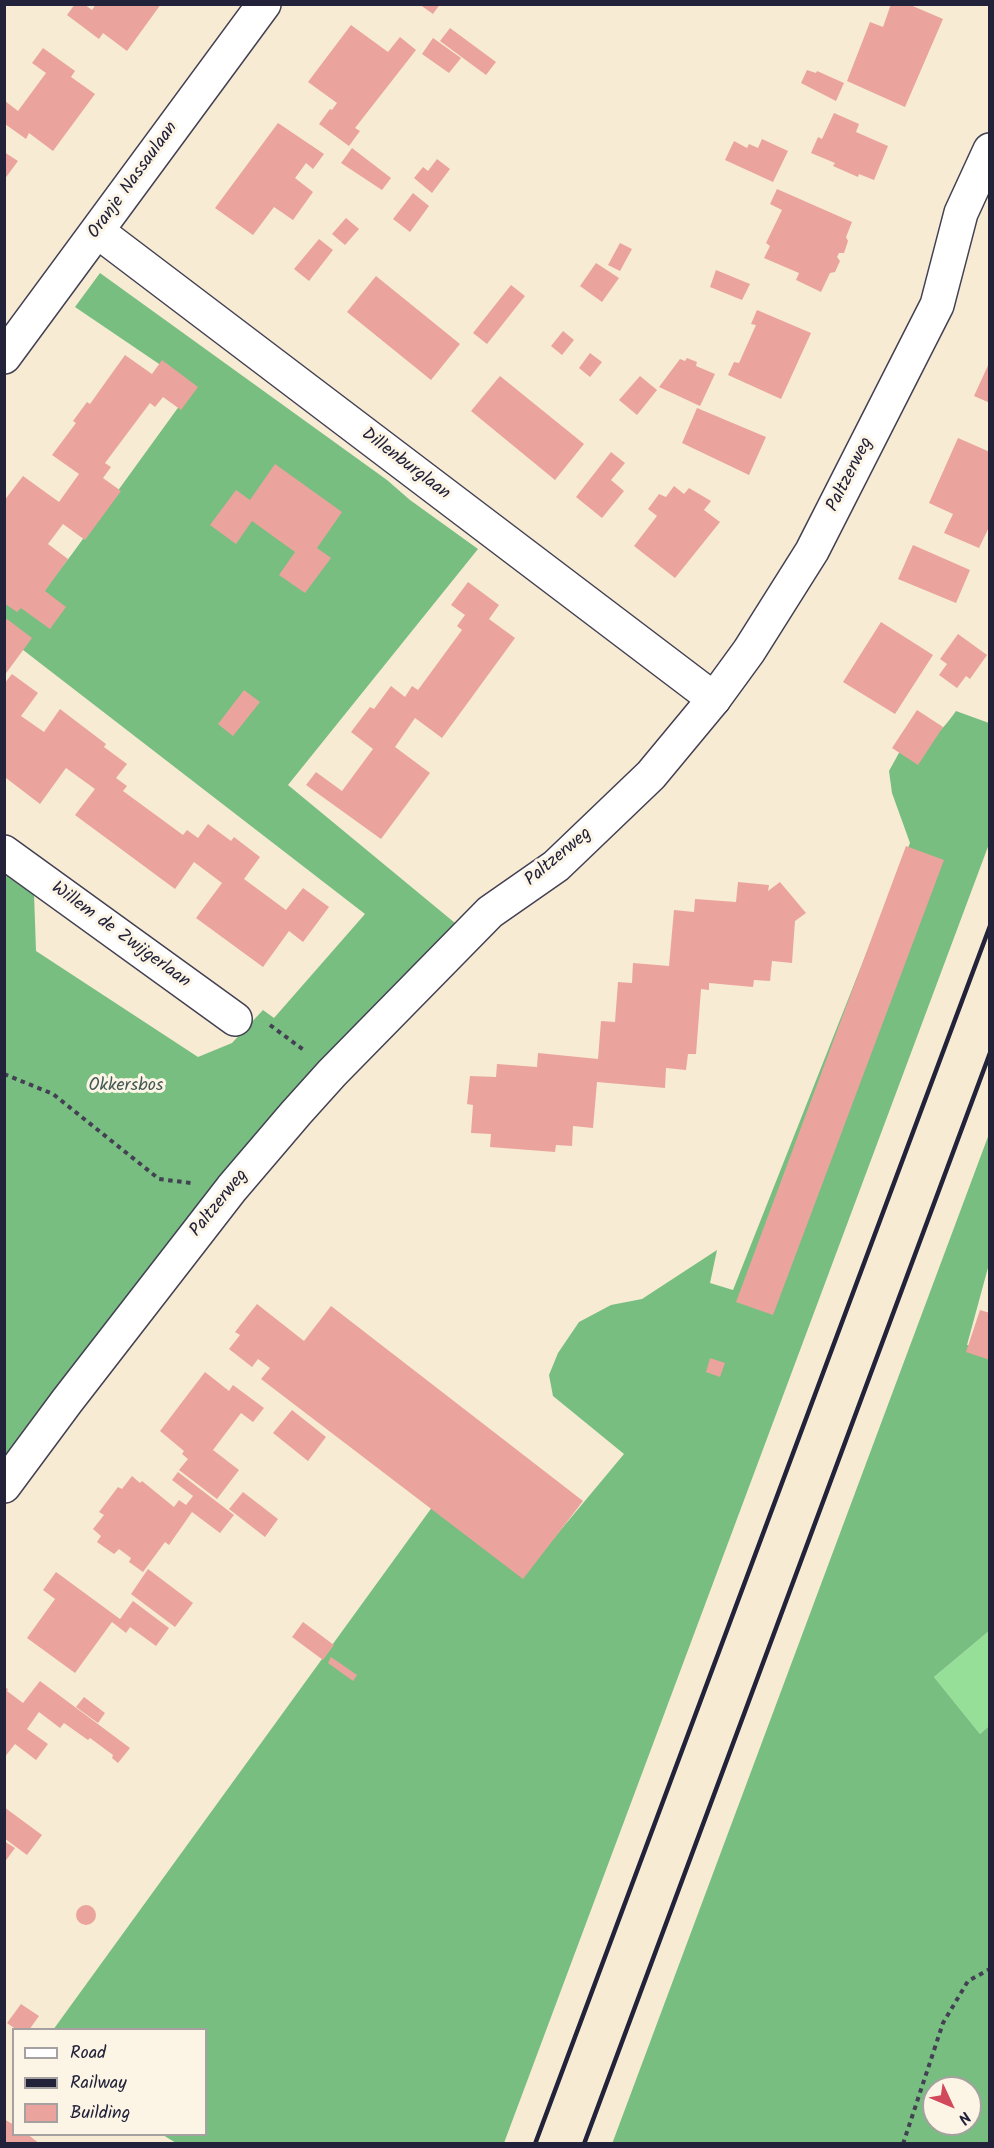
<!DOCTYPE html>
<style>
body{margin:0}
#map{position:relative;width:994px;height:2148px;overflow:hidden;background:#f7ebd3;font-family:Kalam,sans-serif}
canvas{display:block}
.frame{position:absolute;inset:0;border:6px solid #22223b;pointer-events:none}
.legend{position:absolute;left:12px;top:2028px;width:195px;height:108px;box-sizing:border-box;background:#fcf5e5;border:2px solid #a5a1a1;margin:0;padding:8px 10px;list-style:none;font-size:18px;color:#22223b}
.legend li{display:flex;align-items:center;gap:12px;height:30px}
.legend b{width:30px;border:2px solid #a5a1a1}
.north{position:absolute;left:922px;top:2076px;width:60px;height:60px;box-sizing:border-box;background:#fcf5e5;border:2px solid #a5a1a1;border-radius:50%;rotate:134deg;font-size:16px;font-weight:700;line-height:24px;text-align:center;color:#22223b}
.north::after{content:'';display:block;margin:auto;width:21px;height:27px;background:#d1495b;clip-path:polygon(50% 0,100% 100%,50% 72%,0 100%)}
</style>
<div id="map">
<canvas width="994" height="2148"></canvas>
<div class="frame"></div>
<ul class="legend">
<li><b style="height:8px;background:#fff"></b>Road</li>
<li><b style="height:8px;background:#22223b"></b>Railway</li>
<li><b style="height:16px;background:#eaa49d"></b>Building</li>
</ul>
<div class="north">N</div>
</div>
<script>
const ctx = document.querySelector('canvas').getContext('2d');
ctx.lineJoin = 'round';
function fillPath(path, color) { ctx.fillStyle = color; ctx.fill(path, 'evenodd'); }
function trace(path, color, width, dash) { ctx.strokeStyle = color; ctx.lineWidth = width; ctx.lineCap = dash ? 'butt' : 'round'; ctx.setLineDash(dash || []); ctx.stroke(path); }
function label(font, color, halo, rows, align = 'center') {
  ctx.font = font + ' Kalam,sans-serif'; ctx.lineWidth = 6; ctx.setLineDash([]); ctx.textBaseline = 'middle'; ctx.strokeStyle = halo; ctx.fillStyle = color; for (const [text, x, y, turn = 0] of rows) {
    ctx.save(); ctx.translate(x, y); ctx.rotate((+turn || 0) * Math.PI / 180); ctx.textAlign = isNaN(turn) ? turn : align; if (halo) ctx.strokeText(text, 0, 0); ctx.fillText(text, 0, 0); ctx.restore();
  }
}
fillPath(new Path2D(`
 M 989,1631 L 989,1726 L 980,1734 L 934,1677 Z`), '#96df99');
fillPath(new Path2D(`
 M 100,273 L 387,480 L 410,500 L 478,549 L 288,785 L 455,923 L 328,1060 L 5,1468 L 5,871 L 34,893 L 36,951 L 198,1057 L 232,1043 L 263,1010 L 274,1018 L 365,914 L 5,636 L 5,586 L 32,606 L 72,554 L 193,387 L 75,307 Z
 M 956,711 L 989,723 L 989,844 L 504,2143 L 176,2143 L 163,2135 L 206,2134 L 206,2030 L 53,2030 L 438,1499 L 529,1568 L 624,1454 L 553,1396 L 549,1375 L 558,1353 L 579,1322 L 611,1305 L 642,1299 L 717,1250 L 710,1283 L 733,1290 L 910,843 L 892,793 L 889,771 L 900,751 C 930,742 938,736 956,711 Z
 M 989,1134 L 989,1264 L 967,1345 L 989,1350 L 989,1631 L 934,1677 L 980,1734 L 989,1726 L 989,2143 L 612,2144 ZM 934,2088 L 970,2088 L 970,2124 L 934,2124 Z`), '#78be81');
fillPath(new Path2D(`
 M 75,4 L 84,4 L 92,10 L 96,4 L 161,4 L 127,51 L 103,33 L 99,39 L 67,15 Z
 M 419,4 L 440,4 L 433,14 Z
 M 891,4 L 908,4 L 943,19 L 905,107 L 847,81 L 870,22 L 883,27 Z
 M 351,25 L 388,52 L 400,37 L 416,50 L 355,128 L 360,131 L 349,146 L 319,124 L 330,109 L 332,110 L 337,103 L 308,82 Z
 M 450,28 L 496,62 L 486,75 L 440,41 Z
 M 433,38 L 461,58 L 449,73 L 422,54 Z
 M 43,48 L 75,71 L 71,77 L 95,94 L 53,151 L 29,133 L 26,139 L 5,124 L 5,101 L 18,111 L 46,73 L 32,63 Z
 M 807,70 L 816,73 L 817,71 L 844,83 L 836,101 L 801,83 Z
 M 834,113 L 859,124 L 856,132 L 888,146 L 874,180 L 859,174 L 858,177 L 833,166 L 835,163 L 811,153 L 818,137 L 822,139 Z
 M 278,123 L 324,154 L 313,169 L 306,163 L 295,178 L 313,192 L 293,220 L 274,207 L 253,235 L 215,208 Z
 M 762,139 L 788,151 L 773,182 L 725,160 L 734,141 L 747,148 L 749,144 L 758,148 Z
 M 352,148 L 391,178 L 382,190 L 341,163 Z
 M 4,152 L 18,161 L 4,180 Z
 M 437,159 L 450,169 L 432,193 L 414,178 L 423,167 L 428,171 Z
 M 777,189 L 852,222 L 846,237 L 848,241 L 844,253 L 839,253 L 837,257 L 840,261 L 835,272 L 830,273 L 821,292 L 796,280 L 799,273 L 764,258 L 770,246 L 766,243 L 782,210 L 770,204 Z
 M 413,193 L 429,206 L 410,232 L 393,219 Z
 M 346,218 L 359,229 L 345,245 L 332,234 Z
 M 319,239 L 333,250 L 309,281 L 294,269 Z
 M 620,243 L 632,249 L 620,271 L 608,265 Z
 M 596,263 L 619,278 L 602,302 L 580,286 Z
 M 716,270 L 750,284 L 742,300 L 710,287 Z
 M 376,276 L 460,344 L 431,380 L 347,312 Z
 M 511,285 L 525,296 L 487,344 L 473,333 Z
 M 757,310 L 811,333 L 781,399 L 728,375 L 734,362 L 739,363 L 756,325 L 751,324 Z
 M 563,331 L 574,340 L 562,355 L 551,346 Z
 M 590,353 L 602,362 L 590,377 L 579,368 Z
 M 125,355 L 152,374 L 162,360 L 198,387 L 181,410 L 163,397 L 155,407 L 150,403 L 105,463 L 111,467 L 103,478 L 121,491 L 85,540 L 63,524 L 48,544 L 68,559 L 45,591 L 66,607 L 50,629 L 21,608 L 17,612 L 4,603 L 4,501 L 23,476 L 59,502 L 79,474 L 52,455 L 76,423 L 73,421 L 87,402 L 90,404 Z
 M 687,358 L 697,362 L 696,366 L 715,374 L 700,406 L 659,387 L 680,359 L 685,361 Z
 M 990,361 L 990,403 L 974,396 Z
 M 500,376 L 584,444 L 555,480 L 471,411 Z
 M 640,376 L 657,390 L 637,415 L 619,400 Z
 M 697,408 L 766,437 L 749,475 L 682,443 Z
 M 958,438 L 990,452 L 990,525 L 979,548 L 944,533 L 953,514 L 929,503 Z
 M 611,452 L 625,463 L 611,480 L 624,491 L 602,518 L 576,497 Z
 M 275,464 L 342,512 L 317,548 L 331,558 L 305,593 L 279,575 L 295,552 L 252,521 L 236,544 L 210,525 L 236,490 L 250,500 Z
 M 674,486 L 684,494 L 689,488 L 711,501 L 704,510 L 720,522 L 675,578 L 634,546 L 657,516 L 648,509 L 659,494 L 666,497 Z
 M 913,545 L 970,570 L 956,603 L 898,579 Z
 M 468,582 L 499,605 L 489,619 L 515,638 L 442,738 L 415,718 L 395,747 L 430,773 L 381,839 L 306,785 L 316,772 L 342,791 L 373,749 L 351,732 L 370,707 L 374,709 L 391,686 L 405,697 L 412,686 L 418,690 L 462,630 L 457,626 L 465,615 L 451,605 Z
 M 7,619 L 32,638 L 4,676 L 4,623 Z
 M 881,622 L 933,655 L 895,714 L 843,682 Z
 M 958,634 L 987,655 L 970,679 L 966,676 L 957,688 L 939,675 L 947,664 L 940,659 Z
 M 12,674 L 38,693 L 21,716 L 44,732 L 60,709 L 106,744 L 104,747 L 127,764 L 116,778 L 127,786 L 123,791 L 183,835 L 187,830 L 198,838 L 208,824 L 231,841 L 234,837 L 260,857 L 244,879 L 286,910 L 303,888 L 329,907 L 303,942 L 289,931 L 263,967 L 196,918 L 222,883 L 194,862 L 175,889 L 75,815 L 95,789 L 66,768 L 40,804 L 6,778 L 4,781 L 4,684 Z
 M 244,690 L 260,702 L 233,736 L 218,724 Z
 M 917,710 L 943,727 L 918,765 L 892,748 Z
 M 906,846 L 944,860 L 773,1315 L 736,1302 Z
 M 738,882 L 769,885 L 768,891 L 780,882 L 806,913 L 795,921 L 792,963 L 772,961 L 770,981 L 754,980 L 753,987 L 709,983 L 709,990 L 701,989 L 696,1054 L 688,1054 L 686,1070 L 666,1068 L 665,1088 L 597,1082 L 593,1128 L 573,1126 L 572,1146 L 556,1145 L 555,1152 L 490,1147 L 491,1134 L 471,1133 L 473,1105 L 467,1104 L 470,1076 L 496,1077 L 497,1064 L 537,1067 L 538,1053 L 598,1059 L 601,1021 L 615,1022 L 618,982 L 632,983 L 633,963 L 669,966 L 674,910 L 694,912 L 695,899 L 736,902 Z
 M 257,1304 L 304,1341 L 331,1306 L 583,1501 L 523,1579 L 261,1379 L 270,1368 L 258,1359 L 252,1367 L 229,1349 L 240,1335 L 235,1332 Z
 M 980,1310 L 990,1313 L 990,1360 L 966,1352 Z
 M 710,1358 L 725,1363 L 720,1377 L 706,1372 Z
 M 205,1372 L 229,1391 L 233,1385 L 264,1408 L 253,1422 L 241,1413 L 213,1450 L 239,1470 L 217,1499 L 179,1470 L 188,1459 L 182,1454 L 184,1451 L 160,1431 Z
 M 292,1410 L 326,1437 L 308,1461 L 273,1433 Z
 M 178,1472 L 234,1515 L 220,1533 L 192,1512 L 169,1545 L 165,1542 L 143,1572 L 129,1562 L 131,1558 L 119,1549 L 114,1554 L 97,1542 L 101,1536 L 93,1529 L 104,1515 L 99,1512 L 118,1487 L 122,1489 L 132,1476 L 140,1483 L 142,1481 L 174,1507 L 179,1500 L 186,1505 L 193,1496 L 172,1480 Z
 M 243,1492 L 278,1519 L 265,1537 L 229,1509 Z
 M 148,1569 L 193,1603 L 175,1627 L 131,1594 Z
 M 56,1572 L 120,1619 L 133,1601 L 169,1628 L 156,1646 L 130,1627 L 126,1633 L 112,1622 L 75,1673 L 27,1638 L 55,1599 L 43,1590 Z
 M 303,1622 L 334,1645 L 323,1660 L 292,1637 Z
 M 331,1657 L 357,1675 L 353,1681 L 328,1663 Z
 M 40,1681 L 130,1748 L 118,1763 L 112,1758 L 113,1755 L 90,1738 L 88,1740 L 64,1723 L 60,1728 L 39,1712 L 27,1729 L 48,1744 L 36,1760 L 15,1744 L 4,1758 L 4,1687 L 8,1689 L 7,1691 L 23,1703 Z
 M 84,1697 L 105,1713 L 98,1723 L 76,1707 Z
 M 4,1807 L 42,1835 L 27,1855 L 4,1838 Z
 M 4,1841 L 15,1848 L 4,1863 Z
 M76 1915a10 10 0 1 1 20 0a10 10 0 1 1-20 0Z
 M 21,2004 L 39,2016 L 29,2030 L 17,2030 L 7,2023 Z
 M 4,2119 L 14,2125 L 14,2134 L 27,2134 L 40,2144 L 4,2144 Z`), '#eaa49d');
const minor = new Path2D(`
 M 97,231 L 714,699
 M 4,357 L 264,4
 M 4,852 L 235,1019`);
const tertiary = new Path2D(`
 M 4,1486 L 67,1401 L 232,1188 L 296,1113 L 332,1073 L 490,912 L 556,866 L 651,775 L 714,699 L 749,651 L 812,551 L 937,305 L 961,213 L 990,150`);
trace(minor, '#424052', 36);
trace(tertiary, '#424052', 36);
trace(new Path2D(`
 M 270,1025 L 305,1051
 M 4,1074 L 53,1094 L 159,1179 L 191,1183
 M 903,2144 L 943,2023 L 968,1981 L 990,1969`), '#424052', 4, [4.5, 4.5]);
trace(minor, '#fff', 33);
trace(tertiary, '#fff', 33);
trace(new Path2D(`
 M 535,2144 L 990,926
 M 584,2144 L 990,1053`), '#22223b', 4.5);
label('18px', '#22223b', '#fcf5e5', [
 ["Oranje Nassaulaan",134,181,-54],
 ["Dillenburglaan",405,465,37],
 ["Paltzerweg",851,475,-63],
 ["Paltzerweg",559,858,-40],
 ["Willem de Zwijgerlaan",120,936,36],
 ["Paltzerweg",220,1204,-51]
]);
label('18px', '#455b57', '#fcf5e5', [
 ["Okkersbos",126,1087]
]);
</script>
